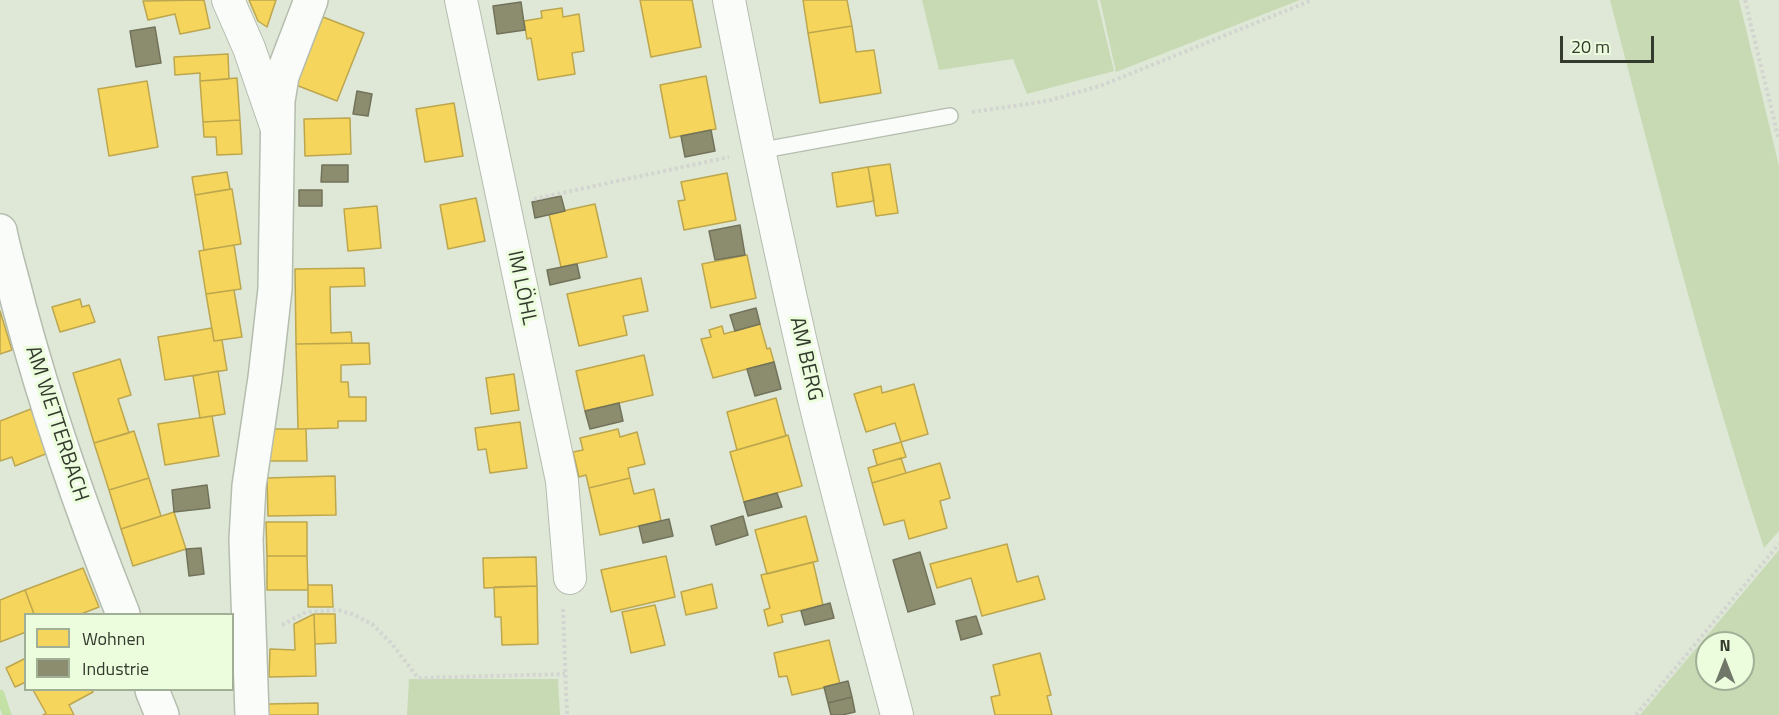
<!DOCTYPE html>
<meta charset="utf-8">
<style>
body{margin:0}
#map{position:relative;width:1779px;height:715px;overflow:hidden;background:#dfe8d7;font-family:"Titillium Web",sans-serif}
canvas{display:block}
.legend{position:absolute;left:24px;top:613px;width:210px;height:78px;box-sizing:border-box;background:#ecfddd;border:2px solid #a2af97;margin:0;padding:8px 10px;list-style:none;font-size:18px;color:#343a2e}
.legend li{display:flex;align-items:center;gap:12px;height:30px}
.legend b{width:30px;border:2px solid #a2af97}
.north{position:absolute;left:1695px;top:631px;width:60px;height:60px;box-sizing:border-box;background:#ecfddd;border:2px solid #a2af97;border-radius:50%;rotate:0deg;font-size:16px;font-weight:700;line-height:24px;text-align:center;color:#343a2e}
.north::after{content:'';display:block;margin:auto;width:21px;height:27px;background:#707769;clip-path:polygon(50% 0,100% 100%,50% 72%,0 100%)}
.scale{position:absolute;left:1560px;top:36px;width:94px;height:27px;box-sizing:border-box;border:3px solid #343a2e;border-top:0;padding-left:8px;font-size:18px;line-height:21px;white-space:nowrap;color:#343a2e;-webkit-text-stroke:4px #ecfddd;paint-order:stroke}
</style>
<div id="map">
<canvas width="1779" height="715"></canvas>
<ul class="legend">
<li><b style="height:16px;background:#f6d55c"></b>Wohnen</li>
<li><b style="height:16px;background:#8c8c6e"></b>Industrie</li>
</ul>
<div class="north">N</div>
<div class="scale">20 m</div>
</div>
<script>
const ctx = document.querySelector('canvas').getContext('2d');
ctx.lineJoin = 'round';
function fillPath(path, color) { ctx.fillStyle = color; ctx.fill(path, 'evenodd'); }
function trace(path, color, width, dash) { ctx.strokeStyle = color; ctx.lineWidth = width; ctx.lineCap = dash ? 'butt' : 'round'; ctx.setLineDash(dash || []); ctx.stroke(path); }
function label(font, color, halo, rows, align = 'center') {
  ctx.font = font + ' "Titillium Web",sans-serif'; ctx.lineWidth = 6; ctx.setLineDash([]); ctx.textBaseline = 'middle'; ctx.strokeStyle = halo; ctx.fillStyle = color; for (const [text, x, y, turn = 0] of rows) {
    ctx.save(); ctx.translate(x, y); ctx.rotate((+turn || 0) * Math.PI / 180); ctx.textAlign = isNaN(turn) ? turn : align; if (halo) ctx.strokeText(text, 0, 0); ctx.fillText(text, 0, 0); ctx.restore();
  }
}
fillPath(new Path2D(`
 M 922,0 L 1097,0 L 1114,71 L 1027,94 L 1013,59 L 939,70 Z
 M 1100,0 L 1300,0 L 1116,72 Z
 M 1610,0 L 1739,0 L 1779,166 L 1779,531 L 1764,548 C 1705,368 1658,184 1610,0 Z
 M 1779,550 L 1779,715 L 1640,715 ZM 1707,643 L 1743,643 L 1743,679 L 1707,679 Z
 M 409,679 L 558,679 L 560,715 L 407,715 Z`), '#c7dab4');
const homes = new Path2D(`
 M 204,0 L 210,28 L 180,34 L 175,14 L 148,20 L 143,1 Z
 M 249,0 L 276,0 L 267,27 L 258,21 Z
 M 640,0 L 692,0 L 701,47 L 651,57 Z
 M 803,0 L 847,0 L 852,26 L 808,33 Z
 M 562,8 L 563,17 L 579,14 L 584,51 L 572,53 L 575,74 L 538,80 L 531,38 L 527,39 L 524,21 L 542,18 L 541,11 Z
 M 323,17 L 364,33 L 337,101 L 296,85 Z
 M 852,26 L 856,52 L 874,50 L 881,93 L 820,103 L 808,33 Z
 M 228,54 L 229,79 L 200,81 L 200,73 L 175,75 L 174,57 Z
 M 706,76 L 716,129 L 670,138 L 660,85 Z
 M 237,78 L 240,120 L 203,122 L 200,81 Z
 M 147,81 L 158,147 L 109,156 L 98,89 Z
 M 454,103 L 463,156 L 425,162 L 416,109 Z
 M 350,118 L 351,154 L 305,156 L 304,119 Z
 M 240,120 L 242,154 L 217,155 L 216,137 L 204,137 L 203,122 Z
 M 890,164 L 898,213 L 876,216 L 868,167 Z
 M 868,167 L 874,201 L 837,207 L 832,173 Z
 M 227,172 L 230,189 L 195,195 L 192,177 Z
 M 727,173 L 736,220 L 684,230 L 678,201 L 685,200 L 681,182 Z
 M 232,189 L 241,244 L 204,250 L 195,195 Z
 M 476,198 L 485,241 L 448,249 L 440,205 Z
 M 595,204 L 607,257 L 561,267 L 549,214 Z
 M 377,206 L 381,248 L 348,251 L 344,209 Z
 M 234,245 L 241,289 L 206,294 L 199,251 Z
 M 747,255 L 756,298 L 711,308 L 702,264 Z
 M 364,268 L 365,286 L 330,287 L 331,333 L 351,332 L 352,343 L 296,344 L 295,269 Z
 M 641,278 L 648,311 L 623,316 L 627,335 L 579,346 L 567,294 Z
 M 234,290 L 242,337 L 214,341 L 206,294 Z
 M 80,299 L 82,307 L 89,305 L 95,322 L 60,332 L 52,307 Z
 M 0,311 L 12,350 L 0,354 Z
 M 760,324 L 767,349 L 770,348 L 774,362 L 713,378 L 701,339 L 711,337 L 709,330 L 722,326 L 724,334 Z
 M 212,328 L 214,341 L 222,340 L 227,370 L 165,380 L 158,337 Z
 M 369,343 L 370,364 L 341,365 L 341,382 L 348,382 L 349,397 L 366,397 L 366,421 L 338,421 L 338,428 L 298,429 L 296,344 Z
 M 644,355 L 653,395 L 585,411 L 576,371 Z
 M 120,359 L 131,395 L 118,399 L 129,433 L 94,443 L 73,373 Z
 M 218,371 L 225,414 L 200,418 L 193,376 Z
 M 514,374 L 519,410 L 491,414 L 486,378 Z
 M 914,384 L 928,434 L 901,442 L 895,423 L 866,432 L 854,394 L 881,386 L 882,393 Z
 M 776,398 L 786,436 L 737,450 L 727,412 Z
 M 31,409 L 48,453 L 15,466 L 12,457 L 0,461 L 0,421 Z
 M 212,416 L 219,456 L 165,465 L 158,424 Z
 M 520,422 L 527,468 L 490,473 L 486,449 L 478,450 L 475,428 Z
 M 271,429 L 306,429 L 307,461 L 266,461 Z
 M 618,429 L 620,437 L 637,432 L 645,464 L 628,468 L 630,478 L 589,488 L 586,475 L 579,477 L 573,452 L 583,450 L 580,438 Z
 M 134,431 L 149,478 L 109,490 L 94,443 Z
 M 788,435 L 802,486 L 744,502 L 730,452 Z
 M 901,442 L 906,457 L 877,465 L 873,450 Z
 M 901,458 L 906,473 L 872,483 L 868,468 Z
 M 940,463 L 950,498 L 940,501 L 947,528 L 909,539 L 904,520 L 884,525 L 872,483 Z
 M 335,476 L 336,515 L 268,516 L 267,478 Z
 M 149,478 L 161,516 L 121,529 L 109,490 Z
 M 630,478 L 634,494 L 654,489 L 661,521 L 600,535 L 589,488 Z
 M 174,512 L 186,549 L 133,566 L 121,529 Z
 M 806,516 L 818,561 L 767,574 L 755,530 Z
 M 266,522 L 307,522 L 307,556 L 267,556 Z
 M 1007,544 L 1017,582 L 1038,576 L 1045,599 L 982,616 L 971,578 L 937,588 L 930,564 Z
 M 267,556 L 307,556 L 308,590 L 267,590 Z
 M 666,556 L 675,597 L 611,612 L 601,570 Z
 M 536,557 L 537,586 L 484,588 L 483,558 Z
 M 813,562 L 823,605 L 781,615 L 783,622 L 768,626 L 764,610 L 770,608 L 761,575 Z
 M 83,568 L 99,607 L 81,614 L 34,614 L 25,590 Z
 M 712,584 L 717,608 L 686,615 L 681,592 Z
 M 308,585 L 332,585 L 333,607 L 308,607 Z
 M 537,586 L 538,644 L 502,645 L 501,617 L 495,617 L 494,587 Z
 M 25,590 L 34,614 L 26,614 L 26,632 L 0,642 L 0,600 Z
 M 655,605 L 665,645 L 631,653 L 622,612 Z
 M 314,614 L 316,676 L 269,677 L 270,649 L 295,650 L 294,624 Z
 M 314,614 L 335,614 L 336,643 L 315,644 Z
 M 829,640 L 840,684 L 792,695 L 787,676 L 779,677 L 774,653 Z
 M 1040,653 L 1051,695 L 1047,696 L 1052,715 L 995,715 L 991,697 L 1000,695 L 993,665 Z
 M 26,658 L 26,682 L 15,687 L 6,668 Z
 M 33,690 L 92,690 L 93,692 L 69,705 L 74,715 L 43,715 L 46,713 Z
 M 318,703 L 318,715 L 268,715 L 268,704 Z`);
fillPath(homes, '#f6d55c');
trace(homes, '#bca64e', 1.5);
const industry = new Path2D(`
 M 521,2 L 525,30 L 497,34 L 493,6 Z
 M 155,27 L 161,63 L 136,67 L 130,31 Z
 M 357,91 L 372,94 L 368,116 L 353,114 Z
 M 711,130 L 715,151 L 685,157 L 681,136 Z
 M 322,165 L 348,165 L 348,182 L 321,182 Z
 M 299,190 L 322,190 L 322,206 L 299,206 Z
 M 561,196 L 565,211 L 535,218 L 532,202 Z
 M 740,225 L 745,255 L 715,260 L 709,231 Z
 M 577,264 L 580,278 L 550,285 L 547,270 Z
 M 756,308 L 760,324 L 735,331 L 730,315 Z
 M 774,362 L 781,389 L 755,396 L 747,369 Z
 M 619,403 L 623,421 L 590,429 L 585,411 Z
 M 207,485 L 210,508 L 174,512 L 172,490 Z
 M 777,493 L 782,507 L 748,516 L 744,502 Z
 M 743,516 L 748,535 L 716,545 L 711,526 Z
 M 669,519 L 673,536 L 643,543 L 639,526 Z
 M 201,548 L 204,574 L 189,576 L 186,549 Z
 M 920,552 L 935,604 L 908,612 L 893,560 Z
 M 830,603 L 834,618 L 805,625 L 801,611 Z
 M 976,616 L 982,634 L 961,640 L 956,621 Z
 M 848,681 L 852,697 L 828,703 L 824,687 Z
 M 852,697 L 855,712 L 842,715 L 831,715 L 828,703 Z`);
fillPath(industry, '#8c8c6e');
trace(industry, '#72735b', 1.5);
trace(new Path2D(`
 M 0,694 L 7,715`), '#c4e1a5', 9);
const service = new Path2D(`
 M 758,151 L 950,116`);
const minor = new Path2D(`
 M 228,0 L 249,48 L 277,129
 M 461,0 L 562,481 L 570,578
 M 729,0 C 754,129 781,258 811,386 C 837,496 868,606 897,715`);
const tertiary = new Path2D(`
 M 252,715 L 246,540 L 249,486 L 265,378 L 275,289 L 278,101 L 282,76 L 311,0`);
const secondary = new Path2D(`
 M 0,231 C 5,256 13,281 19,306 C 47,411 83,514 123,614
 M 152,690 L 162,715`);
trace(service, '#b5bdaf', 18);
trace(minor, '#b5bdaf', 34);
trace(tertiary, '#b5bdaf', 36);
trace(secondary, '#b5bdaf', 36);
trace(new Path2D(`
 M 1745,0 L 1779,140
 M 972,112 L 1047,101 L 1100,86 L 1312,0
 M 534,199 L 729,157
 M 563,609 L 567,715
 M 282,625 L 306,612 L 338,610 L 352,614 L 372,624 L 392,644 L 418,678 L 565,674
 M 1636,715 L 1779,544`), '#d3d5d0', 4, [3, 3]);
trace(service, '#fafcf9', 15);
trace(minor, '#fafcf9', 32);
trace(tertiary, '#fafcf9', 33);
trace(secondary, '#fafcf9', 33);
label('21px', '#343a2e', '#ecfddd', [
 ["IM LÖHL",521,288,78],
 ["AM BERG",805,359,77],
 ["AM WETTERBACH",56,424,72]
]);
</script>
